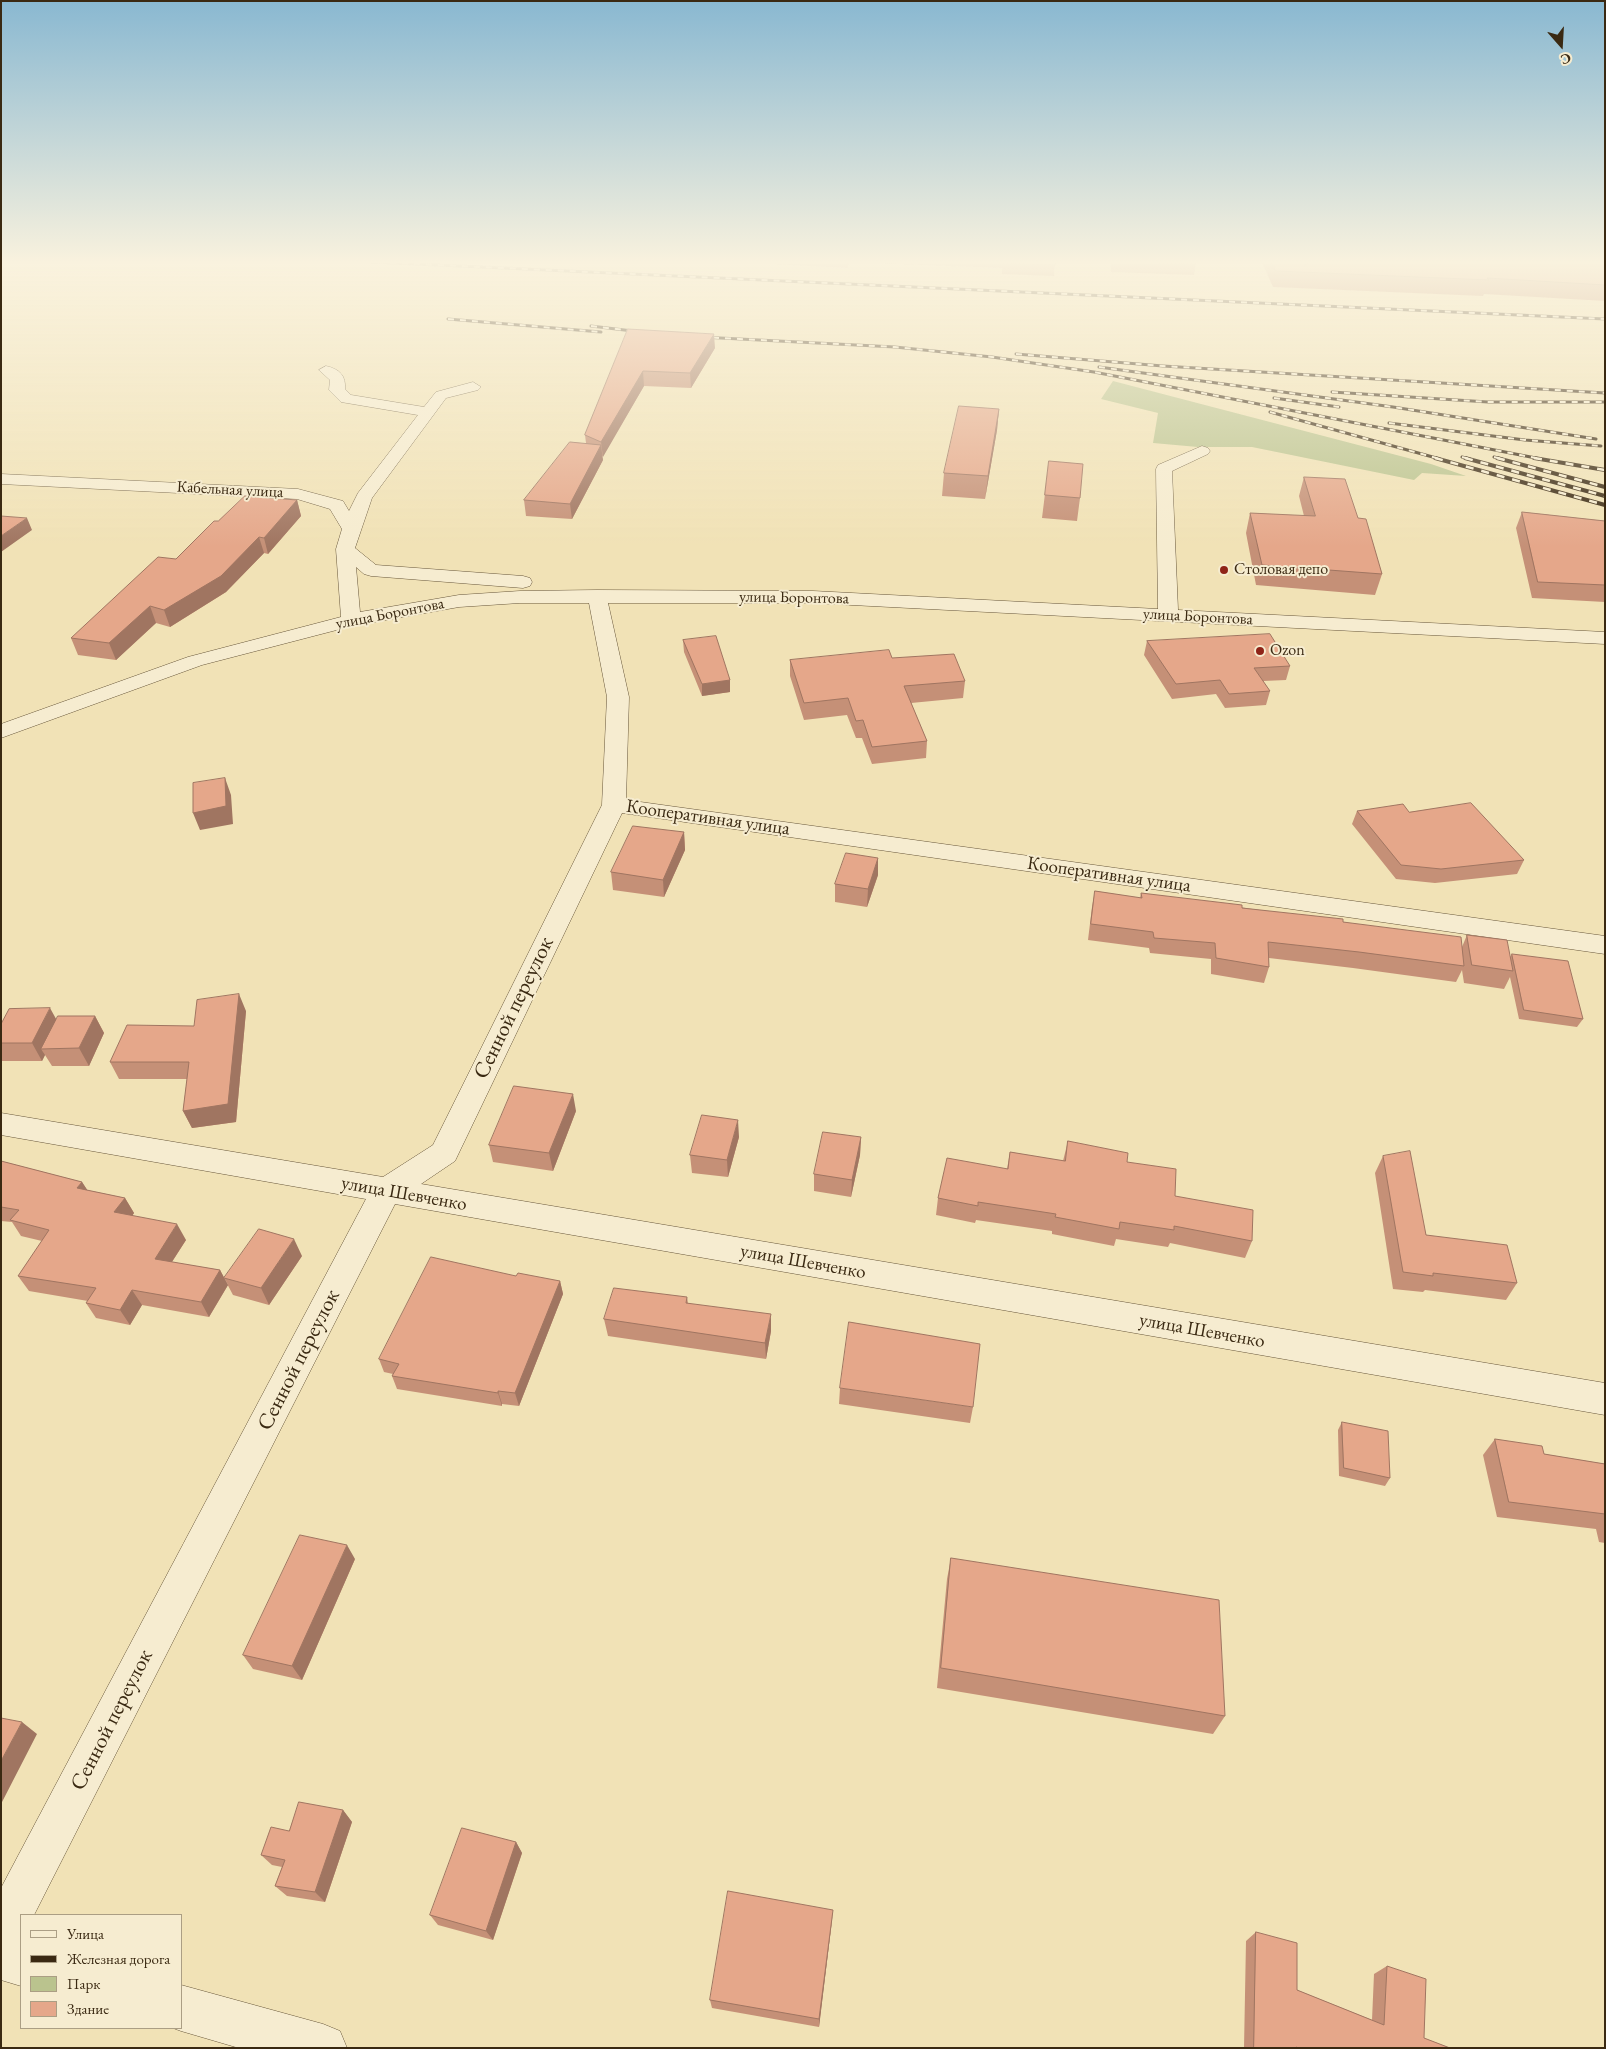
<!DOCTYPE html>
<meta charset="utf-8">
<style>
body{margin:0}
#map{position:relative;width:1606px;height:2049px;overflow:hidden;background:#f1e2b6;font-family:"EB Garamond",serif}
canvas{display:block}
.frame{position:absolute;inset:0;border:2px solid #3a2912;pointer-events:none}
.legend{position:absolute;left:20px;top:1914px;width:162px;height:115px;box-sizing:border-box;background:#f6ecd0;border:1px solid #ab9e84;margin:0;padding:6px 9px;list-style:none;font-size:15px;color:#3a2912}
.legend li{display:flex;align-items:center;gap:10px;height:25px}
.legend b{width:25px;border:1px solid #ab9e84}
.north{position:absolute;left:1536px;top:20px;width:50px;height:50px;-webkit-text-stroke:4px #f6ecd0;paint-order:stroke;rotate:161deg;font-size:14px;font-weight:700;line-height:20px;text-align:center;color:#3a2912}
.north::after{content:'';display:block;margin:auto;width:18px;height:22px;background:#3a2912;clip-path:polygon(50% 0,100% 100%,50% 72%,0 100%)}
</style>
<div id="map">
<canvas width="1606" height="2049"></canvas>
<div class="frame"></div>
<ul class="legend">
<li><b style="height:6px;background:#f6ecd0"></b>Улица</li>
<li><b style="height:6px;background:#3a2912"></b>Железная дорога</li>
<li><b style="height:14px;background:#bac38e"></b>Парк</li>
<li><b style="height:14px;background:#e5a78a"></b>Здание</li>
</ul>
<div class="north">С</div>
</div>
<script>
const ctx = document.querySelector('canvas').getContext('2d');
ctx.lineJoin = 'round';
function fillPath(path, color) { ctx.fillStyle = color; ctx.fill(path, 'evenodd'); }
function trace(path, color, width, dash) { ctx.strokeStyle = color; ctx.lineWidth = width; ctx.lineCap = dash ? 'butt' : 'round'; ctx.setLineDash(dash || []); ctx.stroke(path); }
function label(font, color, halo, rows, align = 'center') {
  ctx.font = font + ' "EB Garamond",serif'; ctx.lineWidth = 4; ctx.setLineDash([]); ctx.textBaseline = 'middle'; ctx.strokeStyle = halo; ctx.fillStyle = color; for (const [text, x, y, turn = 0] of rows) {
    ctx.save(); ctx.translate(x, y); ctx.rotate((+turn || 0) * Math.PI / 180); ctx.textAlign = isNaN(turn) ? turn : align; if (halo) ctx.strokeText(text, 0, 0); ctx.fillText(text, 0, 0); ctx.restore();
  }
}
fillPath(new Path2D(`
 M 1113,381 L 1431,464 L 1466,476 L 1422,473 L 1414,480 L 1252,447 L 1198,447 L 1153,443 L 1158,413 L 1101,399 Z`), '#bac38e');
const minor = new Path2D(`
 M 326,366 C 340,369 346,376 345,389 L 351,395 L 424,407 L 436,392 L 473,382 L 481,387 L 478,390 L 446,398 L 372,498 L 355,548 L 376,565 L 523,576 L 530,578 L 532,582 L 530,586 L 523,588 L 371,576 L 364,574 L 356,567 L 360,612 L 459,595 L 520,591 L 597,590 L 813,591 L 1158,609 L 1156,469 L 1158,465 L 1202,446 L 1208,448 L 1210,451 L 1208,454 L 1172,471 L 1178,610 L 1605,632 L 1605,644 L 813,603 L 608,603 L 629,697 L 626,800 L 1605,936 L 1605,954 L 622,813 L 455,1161 L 421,1184 L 1605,1383 L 1605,1415 L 395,1204 L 34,1915 L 21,1915 L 21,1986 L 1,1980 L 1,1888 L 366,1199 L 1,1135 L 1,1113 L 383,1177 L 433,1145 L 602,805 L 607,697 L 589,603 L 520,603 L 459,607 L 352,626 L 202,665 L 1,738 L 1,724 L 188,657 L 341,617 L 336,549 L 342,529 L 330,509 L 297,499 L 1,484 L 1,474 L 298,489 L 343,501 L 349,511 L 358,493 L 418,415 L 341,402 L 329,390 L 330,380 L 319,370 Z
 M 181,1985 L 323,2024 L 340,2031 L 347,2048 L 239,2048 L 181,2031 L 173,2028 L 181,2028 Z`);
trace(minor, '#68573b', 1);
fillPath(minor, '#f6ecd0');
const railFar1 = new Path2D(`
 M 330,260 L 1605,319
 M 448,319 L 601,332
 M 591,326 L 641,332
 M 701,337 L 895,347 L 992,357 L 1094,372 L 1541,459
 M 1016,354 L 1163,366 L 1605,393
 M 1099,367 L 1393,407 L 1596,439
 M 1332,392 L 1488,402 L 1605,402
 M 1274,398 L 1339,407
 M 1270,412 L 1440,459
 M 1389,423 L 1525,440 L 1601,446
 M 1462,457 L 1470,459
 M 1494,457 L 1502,459`);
const rail = new Path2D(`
 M 1435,458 L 1605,505
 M 1465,458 L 1605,496
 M 1497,458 L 1605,487
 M 1534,458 L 1605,470`);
trace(railFar1, '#3a2912', 3);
trace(rail, '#3a2912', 4);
trace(railFar1, '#f6ecd0', 2, [6]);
trace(rail, '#f6ecd0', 2.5, [8]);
fillPath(new Path2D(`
 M 774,260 L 1055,260 L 1054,276 L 1002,274 L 1002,268 L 849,262 L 847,268 L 774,264 Z
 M 1110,260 L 1195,260 L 1196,264 L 1194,275 L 1111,272 Z
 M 1261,260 L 1605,260 L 1605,301 L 1484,294 L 1483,296 L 1273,287 Z
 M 628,329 L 715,348 L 691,388 L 644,386 L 602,457 L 603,460 L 572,519 L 526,516 L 524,500 L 586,443 L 585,435 Z
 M 999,409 L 997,430 L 985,499 L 942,496 L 944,473 Z
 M 1049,461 L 1080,498 L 1077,521 L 1042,518 Z
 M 1304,477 L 1358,518 L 1382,574 L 1375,595 L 1256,585 L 1246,533 L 1250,513 L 1304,516 L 1299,496 Z
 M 297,500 L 301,516 L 268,554 L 264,553 L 226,592 L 170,627 L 156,623 L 116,660 L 78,655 L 71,638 L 176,559 L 218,521 Z
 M 1522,512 L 1605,521 L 1605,602 L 1532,598 L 1516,528 Z
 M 683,640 L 730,680 L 730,692 L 702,696 L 684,652 Z
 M 1147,641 L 1290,666 L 1286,680 L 1263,681 L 1270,691 L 1266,705 L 1225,708 L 1216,694 L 1172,699 L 1144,655 Z
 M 892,658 L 965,681 L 963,698 L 911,703 L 927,741 L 926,758 L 872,764 L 862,738 L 856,738 L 847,715 L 804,720 L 790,676 L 790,660 Z
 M 1357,811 L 1409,812 L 1524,860 L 1517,874 L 1435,883 L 1396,879 L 1352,824 Z
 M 684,832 L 685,850 L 664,897 L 613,890 L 611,872 Z
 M 878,858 L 878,875 L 867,907 L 835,902 L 835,884 Z
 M 1095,891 L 1140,898 L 1141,893 L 1343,922 L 1462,947 L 1467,935 L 1510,957 L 1512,954 L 1583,1019 L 1577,1027 L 1519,1019 L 1510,977 L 1504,989 L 1464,983 L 1462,970 L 1456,982 L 1353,968 L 1269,958 L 1269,967 L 1264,983 L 1211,974 L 1211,959 L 1150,953 L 1149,948 L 1088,940 L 1092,907 Z
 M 246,1011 L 236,1122 L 192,1128 L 183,1111 L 187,1079 L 119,1079 L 110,1062 L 194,1026 Z
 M 95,1016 L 104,1033 L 89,1066 L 52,1066 L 45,1055 L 42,1061 L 2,1061 L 1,1060 L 1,1024 Z
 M 576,1111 L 553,1171 L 493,1162 L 489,1145 Z
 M 739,1137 L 728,1177 L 692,1173 L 690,1155 Z
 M 861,1137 L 860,1155 L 851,1197 L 814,1191 L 814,1174 Z
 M 1068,1141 L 1127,1162 L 1175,1196 L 1252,1241 L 1245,1258 L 1170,1243 L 1168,1247 L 1116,1239 L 1114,1246 L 1052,1234 L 1052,1231 L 976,1220 L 975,1223 L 936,1215 L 938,1198 L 1007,1169 L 1010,1152 L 1063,1161 Z
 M 1383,1156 L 1426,1235 L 1517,1283 L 1506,1300 L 1425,1290 L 1423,1292 L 1393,1289 L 1375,1173 Z
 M 1,1161 L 82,1182 L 87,1190 L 125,1198 L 134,1213 L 132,1216 L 186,1240 L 172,1262 L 220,1270 L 228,1285 L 209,1317 L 142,1305 L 130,1325 L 96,1318 L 86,1303 L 88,1301 L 29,1291 L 18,1276 L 42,1241 L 21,1236 L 12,1222 L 1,1221 Z
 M 302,1256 L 269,1305 L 233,1295 L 224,1278 Z
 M 516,1276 L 560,1281 L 563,1294 L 519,1406 L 502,1404 L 502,1406 L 397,1389 L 392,1376 L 393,1374 L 384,1372 L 379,1359 Z
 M 687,1297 L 688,1303 L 771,1331 L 766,1359 L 608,1336 L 604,1319 Z
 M 840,1388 L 973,1407 L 970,1423 L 839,1404 Z
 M 1342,1422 L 1390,1478 L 1385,1486 L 1339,1476 L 1338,1430 Z
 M 1495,1439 L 1544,1454 L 1605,1464 L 1605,1543 L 1599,1542 L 1596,1529 L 1497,1517 L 1483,1455 Z
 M 951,1558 L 1225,1716 L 1213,1734 L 937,1688 L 947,1579 Z
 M 355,1559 L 302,1680 L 253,1669 L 243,1655 Z
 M 343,1810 L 352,1822 L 325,1902 L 287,1896 L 275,1886 L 282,1867 L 272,1865 L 261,1855 L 289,1831 Z
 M 516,1842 L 522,1853 L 493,1940 L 438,1925 L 430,1915 Z
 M 832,1920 L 819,2027 L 712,2008 L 710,2000 Z
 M 1256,1932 L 1297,1990 L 1372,2020 L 1374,1974 L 1387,1966 L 1424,2038 L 1450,2048 L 1244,2048 L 1246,1941 Z`), '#c59077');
fillPath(new Path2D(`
 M 847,260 L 849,260 L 847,268 Z
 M 1309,260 L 1319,260 L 1304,266 Z
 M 714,334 L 715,348 L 691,388 L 690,373 Z
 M 643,371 L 644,386 L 603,457 L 601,442 Z
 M 999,409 L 997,430 L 985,499 L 988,476 Z
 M 601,445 L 603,460 L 572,519 L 570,504 Z
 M 297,500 L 301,516 L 268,554 L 264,538 Z
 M 27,518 L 32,530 L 1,552 L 1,536 Z
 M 259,537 L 264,553 L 226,592 L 170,627 L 164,610 Z
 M 150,606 L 156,623 L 116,660 L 109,643 Z
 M 730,680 L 730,692 L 702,696 L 702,684 Z
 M 225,778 L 231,795 L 233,824 L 200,830 L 193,813 Z
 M 684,832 L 685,850 L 664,897 L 663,880 Z
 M 878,858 L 878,875 L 867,907 L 868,889 Z
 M 239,994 L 246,1011 L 236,1122 L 192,1128 L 183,1111 Z
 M 50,1008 L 60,1026 L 41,1049 L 45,1055 L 42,1061 L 32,1043 Z
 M 95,1016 L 104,1033 L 89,1066 L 79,1048 Z
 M 573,1094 L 576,1111 L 553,1171 L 549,1153 Z
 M 738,1120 L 739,1137 L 728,1177 L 727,1160 Z
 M 861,1137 L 860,1155 L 851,1197 L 852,1180 Z
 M 82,1182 L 92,1197 L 77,1188 Z
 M 125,1198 L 134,1213 L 124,1228 L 114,1212 Z
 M 177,1224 L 186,1240 L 164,1274 L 155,1259 Z
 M 294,1239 L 302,1256 L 269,1305 L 261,1288 Z
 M 220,1270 L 228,1285 L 209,1317 L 201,1302 Z
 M 560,1281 L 563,1294 L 519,1406 L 515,1393 Z
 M 132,1290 L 142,1305 L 130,1325 L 120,1310 Z
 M 771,1314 L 771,1331 L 766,1359 L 765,1343 Z
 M 498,1391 L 502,1404 L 502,1406 L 498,1393 Z
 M 347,1545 L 355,1559 L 302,1680 L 292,1666 Z
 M 22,1722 L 37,1734 L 1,1804 L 1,1761 Z
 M 343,1810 L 352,1822 L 325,1902 L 315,1892 Z
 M 516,1842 L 522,1853 L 493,1940 L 486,1931 Z
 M 833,1910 L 832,1920 L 819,2027 L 819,2019 Z`), '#a07561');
const building = new Path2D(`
 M 1003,260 L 1055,260 L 1055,265 L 1003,263 Z
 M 1113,260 L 1195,260 L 1196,264 L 1113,261 Z
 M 1271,260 L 1309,260 L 1304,266 L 1316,260 L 1605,260 L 1605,285 L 1487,278 L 1489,280 L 1276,271 Z
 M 628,329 L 714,334 L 690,373 L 643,371 L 601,442 L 585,435 Z
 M 959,406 L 999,409 L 988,476 L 944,473 Z
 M 570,442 L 601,445 L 570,504 L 524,500 Z
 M 1049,461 L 1083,464 L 1080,498 L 1045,495 Z
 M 1304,477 L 1345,479 L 1358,518 L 1366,519 L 1382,574 L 1262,565 L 1250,513 L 1315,516 Z
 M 245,496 L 297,500 L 264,538 L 259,537 L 221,576 L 164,610 L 150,606 L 109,643 L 71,638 L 158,557 L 176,559 L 214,521 L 218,521 Z
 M 1522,512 L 1605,521 L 1605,585 L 1538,582 Z
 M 1,516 L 27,518 L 1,536 Z
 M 1270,634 L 1290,666 L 1254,668 L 1270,691 L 1229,694 L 1220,680 L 1176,684 L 1147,641 Z
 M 716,636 L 730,680 L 702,684 L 683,640 Z
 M 889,650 L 892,658 L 954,654 L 965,681 L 904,686 L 927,741 L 872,747 L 863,720 L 856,721 L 848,698 L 804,703 L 790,660 Z
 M 225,778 L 226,806 L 193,813 L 193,783 Z
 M 1471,803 L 1524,860 L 1441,869 L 1401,865 L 1357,811 L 1403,804 L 1409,812 Z
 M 633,826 L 684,832 L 663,880 L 611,872 Z
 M 846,853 L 878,858 L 868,889 L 835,884 Z
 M 1095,891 L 1142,898 L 1141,893 L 1242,905 L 1242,908 L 1343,919 L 1343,922 L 1461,937 L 1464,966 L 1359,952 L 1268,942 L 1269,967 L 1216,958 L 1215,943 L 1154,938 L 1153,932 L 1091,924 Z
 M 1467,935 L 1507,940 L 1513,971 L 1472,965 Z
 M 1512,954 L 1568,961 L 1583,1019 L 1524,1010 Z
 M 239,994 L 228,1104 L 183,1111 L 189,1062 L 110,1062 L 127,1025 L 194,1026 L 197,1000 Z
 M 50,1008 L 32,1043 L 1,1043 L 1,1024 L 9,1009 Z
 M 58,1016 L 95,1016 L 79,1048 L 41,1049 Z
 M 514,1086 L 573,1094 L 549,1153 L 489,1145 Z
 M 702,1115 L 738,1120 L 727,1160 L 690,1155 Z
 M 823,1132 L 861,1137 L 852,1180 L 814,1174 Z
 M 1068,1141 L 1128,1153 L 1127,1162 L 1176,1169 L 1175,1196 L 1253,1210 L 1252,1241 L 1174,1226 L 1174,1230 L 1120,1222 L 1119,1229 L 1055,1217 L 1056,1214 L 978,1202 L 978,1206 L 938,1198 L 947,1158 L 1008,1169 L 1010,1152 L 1065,1161 Z
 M 1410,1151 L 1426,1235 L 1507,1245 L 1517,1283 L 1433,1273 L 1433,1276 L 1403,1272 L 1383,1156 Z
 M 1,1161 L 82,1182 L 77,1188 L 125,1198 L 114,1212 L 177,1224 L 155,1259 L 220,1270 L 201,1302 L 132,1290 L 120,1310 L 86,1303 L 96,1288 L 18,1276 L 49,1230 L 10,1220 L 19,1210 L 1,1207 Z
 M 259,1229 L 294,1239 L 261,1288 L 224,1278 Z
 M 431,1257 L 516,1276 L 518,1273 L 560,1281 L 515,1393 L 498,1391 L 498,1393 L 392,1376 L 399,1364 L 379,1359 Z
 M 614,1288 L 687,1297 L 686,1303 L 771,1314 L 765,1343 L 604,1319 Z
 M 849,1322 L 980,1344 L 973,1407 L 840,1388 Z
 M 1342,1422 L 1388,1431 L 1390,1478 L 1344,1468 Z
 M 1495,1439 L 1542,1446 L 1544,1454 L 1605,1464 L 1605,1514 L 1509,1502 Z
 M 300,1535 L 347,1545 L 292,1666 L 243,1655 Z
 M 951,1558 L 1219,1600 L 1225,1716 L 941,1668 Z
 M 1,1718 L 22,1722 L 1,1761 Z
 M 299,1802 L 343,1810 L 315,1892 L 275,1886 L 285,1860 L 261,1855 L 271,1827 L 289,1831 Z
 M 462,1828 L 516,1842 L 486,1931 L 430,1915 Z
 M 728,1891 L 833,1910 L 819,2019 L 710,2000 Z
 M 1256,1932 L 1297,1943 L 1297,1990 L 1384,2025 L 1387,1966 L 1426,1979 L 1424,2038 L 1450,2048 L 1298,2048 L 1296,2047 L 1296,2048 L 1254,2048 Z`);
fillPath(building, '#e5a78a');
trace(building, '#a07561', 1);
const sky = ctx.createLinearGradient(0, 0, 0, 547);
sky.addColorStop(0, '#89b8d1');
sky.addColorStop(0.48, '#f9f2de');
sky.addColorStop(1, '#f9f2de00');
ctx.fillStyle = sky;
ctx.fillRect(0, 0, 1606, 547);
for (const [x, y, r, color] of [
 [1224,570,5,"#8f2418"],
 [1260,651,5,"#8f2418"]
]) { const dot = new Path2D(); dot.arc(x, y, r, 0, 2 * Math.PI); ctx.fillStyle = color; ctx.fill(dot); trace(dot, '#f6ecd0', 2); }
label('16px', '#3a2912', '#f6ecd0', [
 ["Кабельная улица",230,490,3],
 ["улица Боронтова",794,598,1],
 ["улица Боронтова",390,614,-11],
 ["улица Боронтова",1198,617,3]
]);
label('16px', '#3a2912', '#f6ecd0', [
 ["Столовая депо",1234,570],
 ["Ozon",1270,651]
], 'left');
label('19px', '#3a2912', '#f6ecd0', [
 ["Кооперативная улица",708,818,8],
 ["Кооперативная улица",1109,875,8],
 ["улица Шевченко",404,1194,10],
 ["улица Шевченко",803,1262,10],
 ["улица Шевченко",1202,1331,10]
]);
label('22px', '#3a2912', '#f6ecd0', [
 ["Сенной переулок",514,1008,-64],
 ["Сенной переулок",299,1360,-63],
 ["Сенной переулок",112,1720,-63]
]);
</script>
